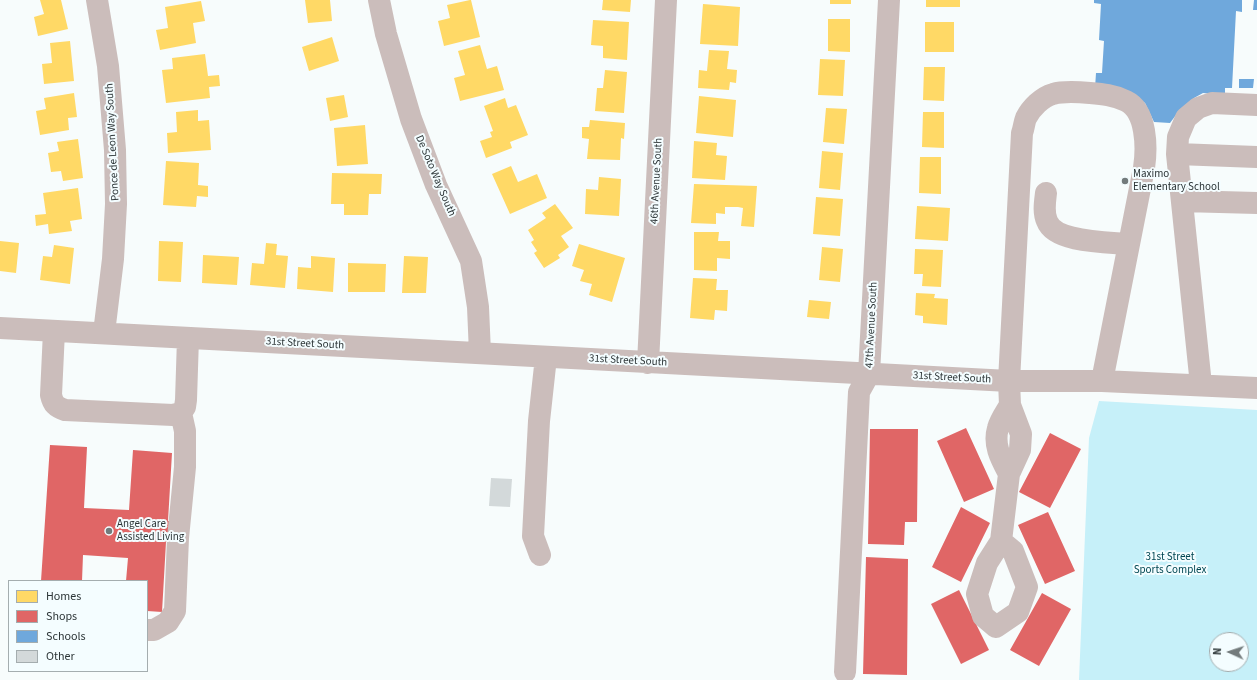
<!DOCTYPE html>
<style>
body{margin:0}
#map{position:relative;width:1257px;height:680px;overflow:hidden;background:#f7fcfc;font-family:"Source Sans 3",sans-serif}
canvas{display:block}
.legend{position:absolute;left:8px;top:580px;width:140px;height:92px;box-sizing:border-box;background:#f4fdff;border:1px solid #a4adaf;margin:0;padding:5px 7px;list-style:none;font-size:12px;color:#2c3537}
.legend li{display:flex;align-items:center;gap:8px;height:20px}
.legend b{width:20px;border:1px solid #a4adaf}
.north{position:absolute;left:1209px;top:632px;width:40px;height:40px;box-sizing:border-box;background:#f4fdff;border:1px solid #a4adaf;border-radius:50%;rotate:273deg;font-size:11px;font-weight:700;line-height:16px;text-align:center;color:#2c3537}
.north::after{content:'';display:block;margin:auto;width:14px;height:18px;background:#737b7c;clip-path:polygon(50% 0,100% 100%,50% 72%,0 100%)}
</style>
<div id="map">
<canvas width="1257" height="680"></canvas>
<ul class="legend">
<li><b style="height:11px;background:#ffd966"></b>Homes</li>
<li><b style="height:11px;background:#e06666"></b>Shops</li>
<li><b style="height:11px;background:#6fa8dc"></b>Schools</li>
<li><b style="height:11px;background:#d3d9da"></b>Other</li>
</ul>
<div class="north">N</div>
</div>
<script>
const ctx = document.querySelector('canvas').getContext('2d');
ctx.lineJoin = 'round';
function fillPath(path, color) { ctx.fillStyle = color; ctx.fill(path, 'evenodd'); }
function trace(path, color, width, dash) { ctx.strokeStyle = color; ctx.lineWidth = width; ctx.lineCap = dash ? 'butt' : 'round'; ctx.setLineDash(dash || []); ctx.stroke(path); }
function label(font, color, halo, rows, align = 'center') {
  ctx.font = font + ' "Source Sans 3",sans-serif'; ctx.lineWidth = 4; ctx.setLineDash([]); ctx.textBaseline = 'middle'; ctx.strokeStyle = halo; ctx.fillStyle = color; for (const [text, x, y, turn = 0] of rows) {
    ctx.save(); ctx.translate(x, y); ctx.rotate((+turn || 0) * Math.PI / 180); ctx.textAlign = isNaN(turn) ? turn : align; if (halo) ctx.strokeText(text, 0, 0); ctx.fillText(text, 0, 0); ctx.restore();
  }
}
fillPath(new Path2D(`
 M 1099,401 L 1257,410 L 1257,680 L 1079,680 L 1089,438 ZM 1217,640 L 1241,640 L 1241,664 L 1217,664 Z`), '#c6f0f9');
fillPath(new Path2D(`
 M 40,0 L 61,0 L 68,29 L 38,36 L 34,17 L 44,14 Z
 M 305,0 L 330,0 L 332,21 L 308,23 Z
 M 470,0 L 471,0 L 480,37 L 444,46 L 438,21 L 450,18 L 447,5 Z
 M 603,0 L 631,0 L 630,12 L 602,10 Z
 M 830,0 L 851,0 L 851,4 L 830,4 Z
 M 926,0 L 960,0 L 960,7 L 926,7 Z
 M 201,1 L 205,21 L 193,23 L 196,43 L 160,50 L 156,30 L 168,28 L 165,7 Z
 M 703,4 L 740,7 L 738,46 L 700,44 Z
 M 828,19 L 850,19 L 850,52 L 828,51 Z
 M 593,20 L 629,22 L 627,60 L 603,58 L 603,46 L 591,45 Z
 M 925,22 L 954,22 L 954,52 L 925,52 Z
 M 332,37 L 339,61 L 309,71 L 302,47 Z
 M 70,41 L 74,81 L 44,84 L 42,64 L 52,63 L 50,43 Z
 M 480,45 L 487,69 L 497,66 L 504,90 L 460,101 L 454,78 L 465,75 L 458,51 Z
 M 709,50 L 729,51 L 727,69 L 737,70 L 736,83 L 730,82 L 729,90 L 698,88 L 699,70 L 707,71 Z
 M 205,54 L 208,76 L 219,75 L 220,86 L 209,87 L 210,98 L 166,103 L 162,70 L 173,69 L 172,58 Z
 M 820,59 L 845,60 L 843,96 L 818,95 Z
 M 924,67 L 945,67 L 944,101 L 923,100 Z
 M 605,70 L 627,72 L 624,113 L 595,111 L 597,88 L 603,88 Z
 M 74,93 L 77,117 L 68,118 L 69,130 L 40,135 L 36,111 L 46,109 L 44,98 Z
 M 344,95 L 348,117 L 330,121 L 326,98 Z
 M 699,96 L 736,100 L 733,137 L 696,133 Z
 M 505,98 L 508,108 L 516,105 L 528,135 L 510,142 L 512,148 L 486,158 L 480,141 L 492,137 L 490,132 L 493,131 L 484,106 Z
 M 826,108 L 847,109 L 844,144 L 823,142 Z
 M 198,110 L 198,121 L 209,120 L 211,150 L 168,153 L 167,133 L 177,132 L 176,112 Z
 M 923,112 L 944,112 L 944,148 L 922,147 Z
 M 590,120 L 625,123 L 624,139 L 621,138 L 620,160 L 587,159 L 589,139 L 582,138 L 582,127 L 589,127 Z
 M 365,125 L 368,164 L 337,166 L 334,128 Z
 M 78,139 L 83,178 L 63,181 L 61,171 L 51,172 L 48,153 L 59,151 L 57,142 Z
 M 694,141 L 717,143 L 716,155 L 727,156 L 725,180 L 692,178 Z
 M 822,151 L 843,153 L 840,190 L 819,188 Z
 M 920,157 L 941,157 L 941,194 L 919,193 Z
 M 166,161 L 199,163 L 198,185 L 208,186 L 208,197 L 197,196 L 196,207 L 163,205 Z
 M 511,166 L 518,182 L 537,174 L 547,198 L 510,214 L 492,174 Z
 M 332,173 L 382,174 L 381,194 L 369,194 L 368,215 L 344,215 L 344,204 L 331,204 Z
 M 599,177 L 621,179 L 619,216 L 585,214 L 586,189 L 598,190 Z
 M 694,184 L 757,186 L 754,227 L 741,226 L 743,208 L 738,207 L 725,207 L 725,214 L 716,213 L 716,224 L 691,223 Z
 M 78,188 L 82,219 L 70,221 L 72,231 L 49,234 L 48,224 L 36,226 L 35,215 L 46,214 L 43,193 Z
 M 816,197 L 843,199 L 840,236 L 813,234 Z
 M 555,204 L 573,228 L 561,236 L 569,247 L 558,255 L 560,258 L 544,268 L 534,253 L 537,251 L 531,242 L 534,240 L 528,230 L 546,218 L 542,213 Z
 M 917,206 L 950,208 L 948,241 L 915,239 Z
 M 694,232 L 719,232 L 718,241 L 730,241 L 730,259 L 717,258 L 717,271 L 694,270 Z
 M 0,241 L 19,243 L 16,273 L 0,271 Z
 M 159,241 L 183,242 L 181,282 L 158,281 Z
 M 266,243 L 277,244 L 276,255 L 288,256 L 285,288 L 250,285 L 252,263 L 264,264 Z
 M 579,244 L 625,258 L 612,302 L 589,295 L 592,284 L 580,281 L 584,270 L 572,266 Z
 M 54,245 L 74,248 L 70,284 L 40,280 L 43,256 L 52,257 Z
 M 822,247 L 843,249 L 840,282 L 819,280 Z
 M 915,249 L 943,250 L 941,287 L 922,286 L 923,274 L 914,274 Z
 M 203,255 L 239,257 L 237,285 L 202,283 Z
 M 311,256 L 335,258 L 333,292 L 297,289 L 298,267 L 311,268 Z
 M 404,256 L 428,257 L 426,293 L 402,293 Z
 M 348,263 L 386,264 L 385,292 L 348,292 Z
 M 693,278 L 717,279 L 716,290 L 728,290 L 727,311 L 715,310 L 714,320 L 690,318 Z
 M 916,293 L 935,294 L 934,298 L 948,299 L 947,325 L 923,323 L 923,316 L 915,315 Z
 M 809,300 L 831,302 L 829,319 L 807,317 Z`), '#ffd966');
fillPath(new Path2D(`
 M 966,428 L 994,489 L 964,502 L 937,441 Z
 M 870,429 L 918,429 L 917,522 L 905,522 L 904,545 L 868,544 Z
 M 1050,433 L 1081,449 L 1050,508 L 1019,492 Z
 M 50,445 L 87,447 L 84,508 L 129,510 L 133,450 L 172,453 L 168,521 L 175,521 L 174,542 L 166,542 L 162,612 L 147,611 L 147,581 L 126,581 L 128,558 L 83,555 L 82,581 L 41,581 Z
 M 961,507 L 990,523 L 961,582 L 932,567 Z
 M 1048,512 L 1075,571 L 1045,584 L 1018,525 Z
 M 866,557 L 908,559 L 907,675 L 863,674 Z
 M 959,590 L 989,650 L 961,664 L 931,604 Z
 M 1042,593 L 1071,609 L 1039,666 L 1010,650 Z`), '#e06666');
fillPath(new Path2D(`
 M 1094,0 L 1242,0 L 1242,12 L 1236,11 L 1232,88 L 1225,88 L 1225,95 L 1203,93 L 1194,98 L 1176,115 L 1170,123 L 1154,122 L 1145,103 L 1132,94 L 1095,88 L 1096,73 L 1102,73 L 1104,41 L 1099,40 L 1101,4 L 1094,3 Z
 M 1254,0 L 1257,0 L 1257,10 L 1253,10 Z
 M 1239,79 L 1254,79 L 1253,88 L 1239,88 Z`), '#6fa8dc');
fillPath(new Path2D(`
 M 491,478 L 512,479 L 510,507 L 489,506 Z`), '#d3d9da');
trace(new Path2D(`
 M 97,0 L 108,66 L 115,150 L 116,204 L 113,259 L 104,333
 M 379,0 L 386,34 L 411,119 L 436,185 L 471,261 L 478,307 L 480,353
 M 1177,154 L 1257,157
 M 1046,193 C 1045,202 1043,212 1047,221 C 1055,243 1108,242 1129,244
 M 1182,201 L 1257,203
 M 0,328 L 1009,381 L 1102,381 L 1257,388
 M 54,331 L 51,395 C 53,404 56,407 65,410 L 173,415 L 181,413 L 185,407 L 186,400 L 188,338
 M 648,363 L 666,0
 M 1201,385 L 1177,154 L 1178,137 L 1186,118 L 1198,108 L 1212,103 L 1257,105
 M 1009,474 C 1001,459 993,445 998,428 C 1000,420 1006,412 1010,405
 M 1001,541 L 1013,551 L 1027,587 L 1018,612 L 996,627 L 983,616 L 977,594 L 987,563 L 1001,541 L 1009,474 L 1020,450 L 1021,434 L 1010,405 L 1009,381 L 1022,133 C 1024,128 1024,123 1026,118 C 1031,108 1042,97 1053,94 C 1063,91 1079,92 1090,93 C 1102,94 1114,95 1126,101 C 1147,111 1147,148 1144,168 L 1102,381
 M 540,555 L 533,536 L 539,421 L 546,357
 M 147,630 L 154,630 L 168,622 L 175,611 L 178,538 L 185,467 L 185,431 L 181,413
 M 845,672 L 859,392 L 869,374 L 889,0`), '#cbbdbb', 22);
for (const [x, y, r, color] of [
 [1125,181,4,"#737b7c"],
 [109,531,4,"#737b7c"]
]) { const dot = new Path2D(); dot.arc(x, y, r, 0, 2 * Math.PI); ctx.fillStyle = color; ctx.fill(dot); trace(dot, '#f4fdff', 1.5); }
label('11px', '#2c3537', '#f4fdff', [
 ["Ponce de Leon Way South",113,142,-93],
 ["De Soto Way South",435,176,67],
 ["46th Avenue South",657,181,-87],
 ["47th Avenue South",872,325,-87],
 ["31st Street South",305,344,3],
 ["31st Street South",628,361,3],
 ["31st Street South",952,378,3]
]);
label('11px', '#2c3537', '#f4fdff', [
 ["Maximo",1133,175],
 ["Elementary School",1133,188],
 ["Angel Care",117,525],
 ["Assisted Living",117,538]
], 'left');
label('11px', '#024753', '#f4fdff', [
 ["31st Street",1170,558],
 ["Sports Complex",1170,571]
]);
</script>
